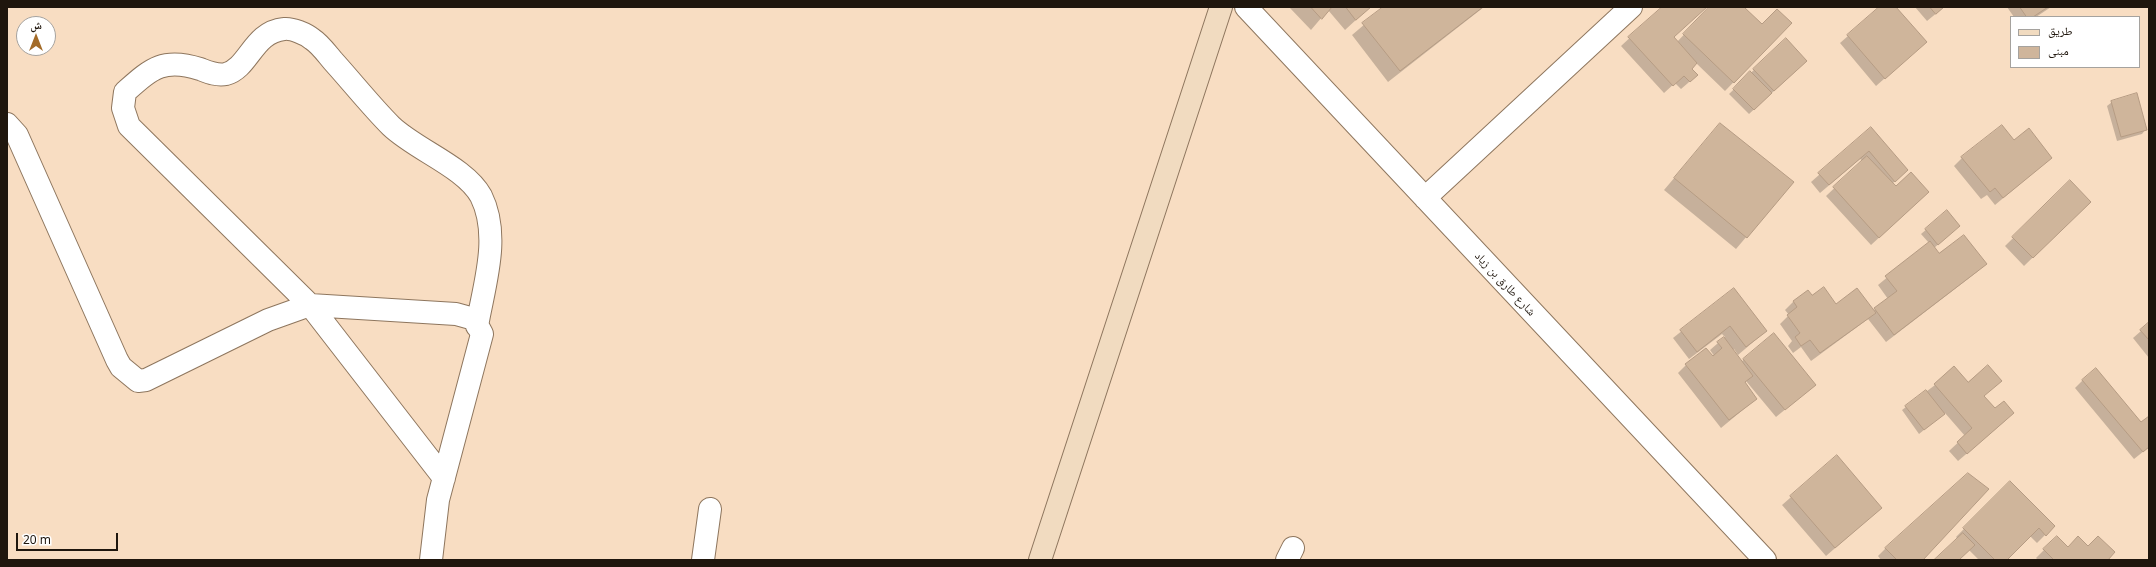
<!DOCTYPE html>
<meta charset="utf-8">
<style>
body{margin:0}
#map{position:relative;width:2156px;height:567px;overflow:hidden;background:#f8ddc2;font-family:"Noto Sans","Noto Naskh Arabic",sans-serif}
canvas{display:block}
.frame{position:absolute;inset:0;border:8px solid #1f160d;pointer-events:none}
.legend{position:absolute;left:2010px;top:16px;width:130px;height:52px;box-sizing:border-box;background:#fff;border:1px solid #a5a29e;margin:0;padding:5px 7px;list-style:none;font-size:12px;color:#1f160d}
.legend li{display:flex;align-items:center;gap:8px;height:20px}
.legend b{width:20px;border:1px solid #a5a29e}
.north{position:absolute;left:16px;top:16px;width:40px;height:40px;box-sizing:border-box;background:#fff;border:1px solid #a5a29e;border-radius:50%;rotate:0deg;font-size:11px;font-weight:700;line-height:16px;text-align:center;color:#1f160d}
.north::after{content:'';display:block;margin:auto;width:14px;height:18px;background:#a36b28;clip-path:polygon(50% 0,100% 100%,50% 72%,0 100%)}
.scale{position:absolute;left:16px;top:533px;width:102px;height:18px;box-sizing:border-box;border:2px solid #1f160d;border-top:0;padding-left:5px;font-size:12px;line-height:14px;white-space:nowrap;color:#1f160d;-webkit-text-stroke:3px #fff;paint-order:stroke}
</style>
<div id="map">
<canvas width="2156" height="567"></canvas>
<div class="frame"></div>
<ul class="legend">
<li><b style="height:5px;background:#f1dbc0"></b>طريق</li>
<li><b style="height:11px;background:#cfb59b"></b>مبنى</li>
</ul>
<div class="north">ش</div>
<div class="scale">20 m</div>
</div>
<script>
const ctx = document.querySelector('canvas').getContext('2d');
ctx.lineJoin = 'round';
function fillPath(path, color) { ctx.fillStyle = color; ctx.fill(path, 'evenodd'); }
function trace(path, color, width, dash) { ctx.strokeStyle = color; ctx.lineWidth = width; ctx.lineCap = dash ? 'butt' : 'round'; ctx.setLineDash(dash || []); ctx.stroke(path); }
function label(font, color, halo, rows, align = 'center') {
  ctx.font = font + ' "Noto Sans","Noto Naskh Arabic",sans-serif'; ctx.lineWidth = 3; ctx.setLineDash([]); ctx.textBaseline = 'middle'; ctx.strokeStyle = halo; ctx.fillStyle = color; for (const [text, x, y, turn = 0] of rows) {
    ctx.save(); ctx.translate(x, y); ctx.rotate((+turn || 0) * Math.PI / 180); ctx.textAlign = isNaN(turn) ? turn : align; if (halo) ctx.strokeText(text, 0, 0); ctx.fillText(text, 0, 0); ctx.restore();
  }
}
fillPath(new Path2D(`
 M 1289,7 L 1370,7 L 1345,30 L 1328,10 L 1311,30 Z
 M 1385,7 L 1484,7 L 1388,82 L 1352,35 Z
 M 1663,7 L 1706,7 L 1673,37 L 1677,42 L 1710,7 L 1743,7 L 1762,26 L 1791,23 L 1725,91 L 1696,63 L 1690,69 L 1696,75 L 1688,83 L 1681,89 L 1675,83 L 1664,93 L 1621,46 Z
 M 1881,7 L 1895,7 L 1926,42 L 1876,86 L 1840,43 Z
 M 1915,7 L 1944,7 L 1927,21 Z
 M 2007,7 L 2051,7 L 2036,17 L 2014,17 Z
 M 1786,39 L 1798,69 L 1749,114 L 1729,94 Z
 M 2112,102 L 2146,129 L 2142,134 L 2117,141 L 2107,106 Z
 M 1720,124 L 1792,183 L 1736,249 L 1664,190 Z
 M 1871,129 L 1898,178 L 1892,184 L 1920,200 L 1871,245 L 1826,196 L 1863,161 L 1860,159 L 1820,193 L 1811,182 Z
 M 2014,141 L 2051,158 L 1995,205 L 1987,195 L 1981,199 L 1954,166 L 1962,158 Z
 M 2070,182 L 2090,202 L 2024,266 L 2005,246 Z
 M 1947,212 L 1955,230 L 1934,248 L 1939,255 L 1985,264 L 1977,272 L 1886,342 L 1868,319 L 1811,361 L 1801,347 L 1793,353 L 1788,346 L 1792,341 L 1780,324 L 1789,315 L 1785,310 L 1793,302 L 1808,291 L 1812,296 L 1836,305 L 1873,311 L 1888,299 L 1878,285 L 1929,243 L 1921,234 Z
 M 1733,290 L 1766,331 L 1738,355 L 1734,349 L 1732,350 L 1741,362 L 1773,334 L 1815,385 L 1776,417 L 1746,381 L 1744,383 L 1756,399 L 1721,428 L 1678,373 L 1686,365 L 1715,357 L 1710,350 L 1725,337 L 1722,334 L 1689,359 L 1673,338 Z
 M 2149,324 L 2149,358 L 2133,338 Z
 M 2083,380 L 2141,423 L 2149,417 L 2149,447 L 2134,459 L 2075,388 Z
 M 1968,383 L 1983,396 L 2005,421 L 1958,461 L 1949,451 L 1965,436 L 1945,413 L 1919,434 L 1902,410 L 1935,385 Z
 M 1837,457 L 1872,516 L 1826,556 L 1782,505 Z
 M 2010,482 L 2054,526 L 2037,543 L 2030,536 L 2005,560 L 1979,560 L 1969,550 L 1957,560 L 1936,560 L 1958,539 L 1956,537 Z
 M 2057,537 L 2068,548 L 2088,547 L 2107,560 L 2038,560 L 2036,558 Z
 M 1886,548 L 1922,560 L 1881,560 L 1878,556 Z`), '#0003');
const building = new Path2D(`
 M 1311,7 L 1332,7 L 1322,19 Z
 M 1346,7 L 1371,7 L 1356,20 Z
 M 1383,7 L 1483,7 L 1400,71 L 1362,23 Z
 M 1662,7 L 1707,7 L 1674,37 L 1697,63 L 1692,69 L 1698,75 L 1690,82 L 1684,76 L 1673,86 L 1628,37 Z
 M 1709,7 L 1744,7 L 1762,24 L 1777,9 L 1792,23 L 1734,83 L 1683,34 Z
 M 1879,7 L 1896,7 L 1927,42 L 1885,79 L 1847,35 Z
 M 1930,7 L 1944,7 L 1936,14 Z
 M 2020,7 L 2048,7 L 2033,17 L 2027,17 Z
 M 1786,38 L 1807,61 L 1774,91 L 1753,69 Z
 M 1750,71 L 1772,93 L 1754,110 L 1733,89 Z
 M 2137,93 L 2147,130 L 2121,137 L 2111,101 Z
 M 1720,123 L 1794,182 L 1747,238 L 1674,178 Z
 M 2002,125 L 2014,140 L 2029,128 L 2052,158 L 2003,198 L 1995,188 L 1990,192 L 1961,157 Z
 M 1871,127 L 1908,170 L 1895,182 L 1869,151 L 1829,185 L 1818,173 Z
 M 1867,156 L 1896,186 L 1911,172 L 1929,192 L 1879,238 L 1833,187 Z
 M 2070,180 L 2091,202 L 2033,258 L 2012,237 Z
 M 1947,210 L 1960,226 L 1938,245 L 1925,229 Z
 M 1964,235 L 1987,264 L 1894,335 L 1874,308 L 1897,291 L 1885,276 L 1930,241 L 1939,253 Z
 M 1824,287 L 1836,304 L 1857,288 L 1876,313 L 1820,353 L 1810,340 L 1801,346 L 1795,337 L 1800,333 L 1787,315 L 1797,307 L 1793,301 L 1808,290 L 1812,295 Z
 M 1734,288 L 1767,331 L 1746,347 L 1730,326 L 1697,352 L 1680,330 Z
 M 2149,322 L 2149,340 L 2140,330 Z
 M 1774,333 L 1816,385 L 1785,410 L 1743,359 Z
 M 1724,337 L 1753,376 L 1745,382 L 1757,399 L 1729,420 L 1685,364 L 1706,348 L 1713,356 L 1722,348 L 1717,342 Z
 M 1988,365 L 2002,381 L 1984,396 L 1995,408 L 2004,401 L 2014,413 L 1967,454 L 1957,442 L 1972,428 L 1934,384 L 1954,366 L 1968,382 Z
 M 2096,368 L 2141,422 L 2149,416 L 2149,447 L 2143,452 L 2082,380 Z
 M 1926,390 L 1945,414 L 1924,430 L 1905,406 Z
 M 1837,455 L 1882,508 L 1835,548 L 1790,496 Z
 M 1968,473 L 1989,489 L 1923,560 L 1897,560 L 1885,548 Z
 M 2010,481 L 2055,526 L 2046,536 L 2039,528 L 2007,560 L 1995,560 L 1963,528 Z
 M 1963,533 L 1975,545 L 1959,560 L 1934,560 Z
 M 2057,536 L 2068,547 L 2078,536 L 2088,546 L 2098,536 L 2115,552 L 2108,560 L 2054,560 L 2043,549 Z`);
fillPath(building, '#cfb59b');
trace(building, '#b59b83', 1);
const street = new Path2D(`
 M 1246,7 L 1765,560
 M 7,124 L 17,135 L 117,360 L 121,367 L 138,381 L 146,380 L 268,320 L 310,305 L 456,314 L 474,319 L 482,334 L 438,500 L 431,560
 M 1425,198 L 1631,7
 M 444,478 L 310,305 L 129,126 L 123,108 L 125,92 C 151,69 163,57 200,69 C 208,72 217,76 226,74 C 249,68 253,32 284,29 C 292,28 306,34 312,39 C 320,44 327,54 333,61 C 352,82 371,106 391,126 C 416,150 465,167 481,196 C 501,236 484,285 477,326
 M 703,560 L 710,509
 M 1287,560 L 1293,548`);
const secondary = new Path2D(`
 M 1040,560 L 1221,7`);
trace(street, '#8e765e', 24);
trace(secondary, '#8e765e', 24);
trace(street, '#fff', 22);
trace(secondary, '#f1dbc0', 22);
label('12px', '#1f160d', '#fff', [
 ["شارع طارق بن زياد",1505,284,47]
]);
</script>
